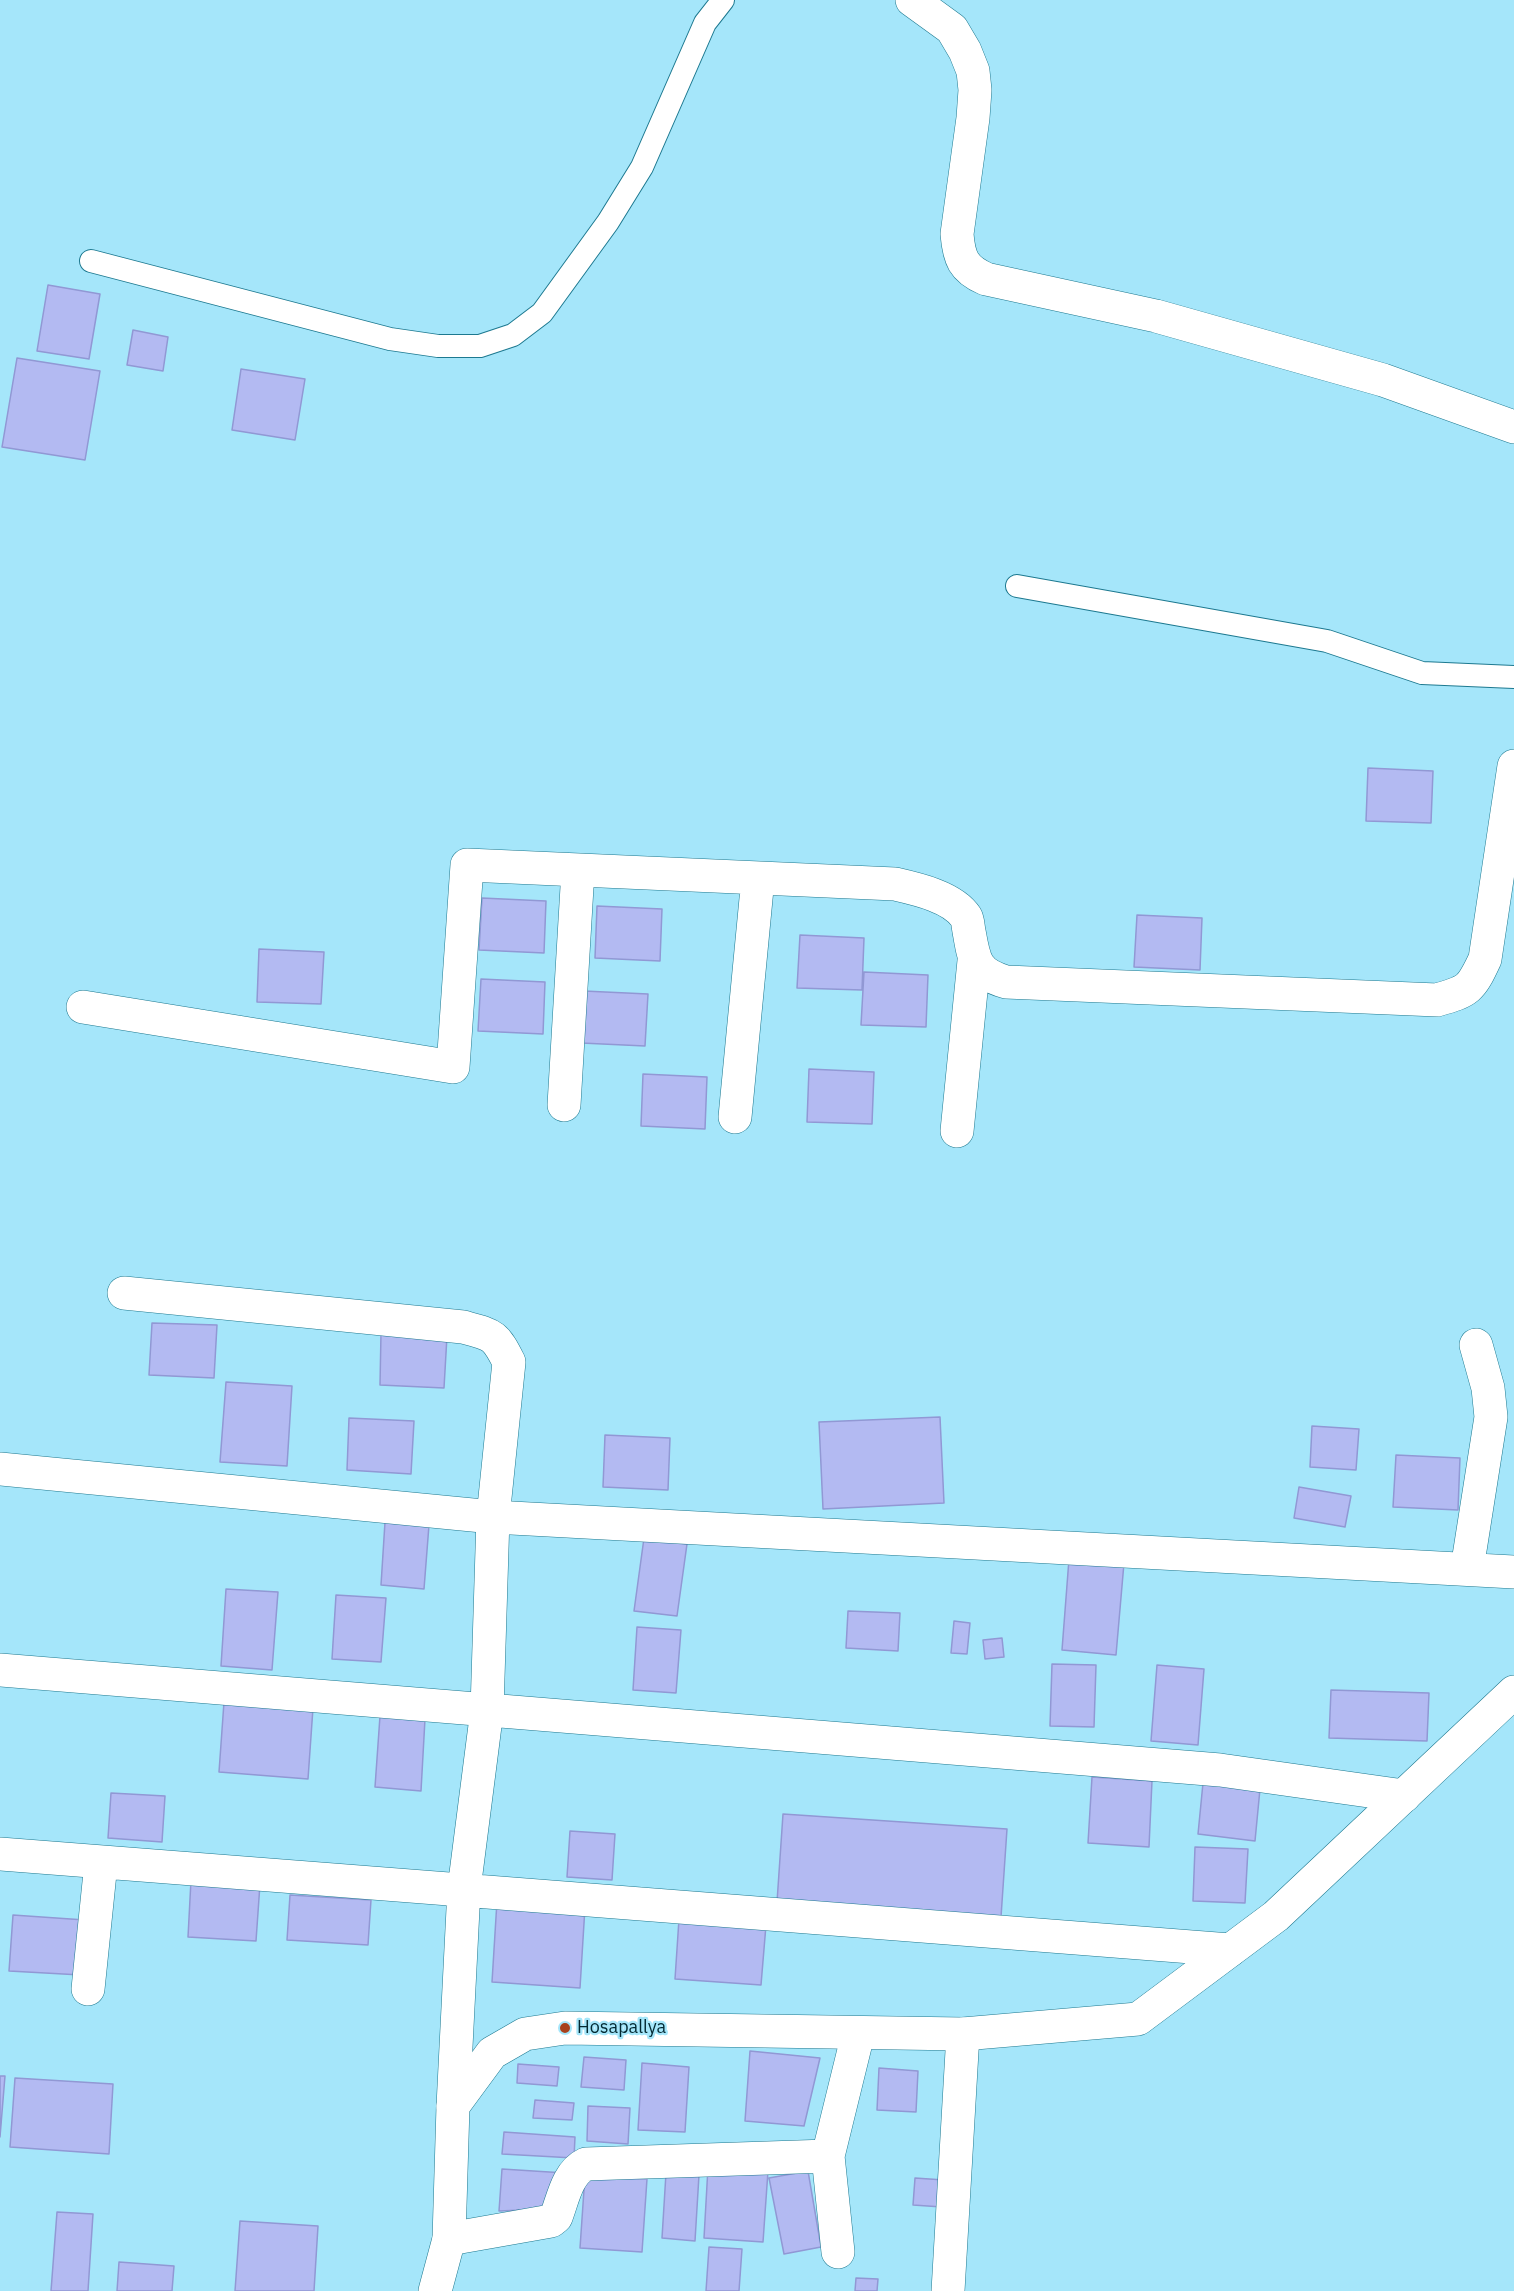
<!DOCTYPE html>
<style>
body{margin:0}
canvas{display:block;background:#a5e6fa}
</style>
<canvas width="1514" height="2291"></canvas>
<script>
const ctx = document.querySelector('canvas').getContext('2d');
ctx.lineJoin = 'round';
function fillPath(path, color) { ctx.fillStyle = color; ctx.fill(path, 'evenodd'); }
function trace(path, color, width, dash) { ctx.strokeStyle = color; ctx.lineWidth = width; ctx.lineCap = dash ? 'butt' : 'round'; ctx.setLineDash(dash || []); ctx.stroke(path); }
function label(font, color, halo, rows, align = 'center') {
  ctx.font = font + ' "IBM Plex Sans",sans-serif'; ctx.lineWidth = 4.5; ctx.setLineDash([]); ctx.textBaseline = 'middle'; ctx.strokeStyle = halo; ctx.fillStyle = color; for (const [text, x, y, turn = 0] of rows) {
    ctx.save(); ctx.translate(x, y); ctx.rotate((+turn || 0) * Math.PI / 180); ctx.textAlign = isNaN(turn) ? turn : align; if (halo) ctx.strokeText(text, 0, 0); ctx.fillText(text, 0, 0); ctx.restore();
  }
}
const building = new Path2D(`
 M 48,285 L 100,294 L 89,359 L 37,351 Z
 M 133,330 L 168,337 L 163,371 L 127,365 Z
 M 17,358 L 100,371 L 85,460 L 2,447 Z
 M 241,369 L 305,379 L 295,440 L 232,430 Z
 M 1368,768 L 1433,771 L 1431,823 L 1366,821 Z
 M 482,898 L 546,901 L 544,953 L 479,950 Z
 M 597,906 L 662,909 L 660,961 L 595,958 Z
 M 1137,915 L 1202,918 L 1200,970 L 1134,967 Z
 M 800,935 L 864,938 L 862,990 L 797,988 Z
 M 259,949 L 324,952 L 321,1004 L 257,1002 Z
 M 864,972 L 928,975 L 926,1027 L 861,1025 Z
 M 481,979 L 545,982 L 543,1034 L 478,1031 Z
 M 584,991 L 648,994 L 645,1046 L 581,1043 Z
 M 809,1069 L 874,1072 L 872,1124 L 807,1122 Z
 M 643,1074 L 707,1077 L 705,1129 L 641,1126 Z
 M 152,1323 L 217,1325 L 214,1378 L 149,1375 Z
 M 381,1333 L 447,1336 L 444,1388 L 380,1385 Z
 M 226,1382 L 292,1386 L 287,1466 L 220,1462 Z
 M 940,1417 L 944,1503 L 823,1509 L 819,1422 Z
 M 349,1418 L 414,1421 L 411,1474 L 347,1470 Z
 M 1312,1426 L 1359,1429 L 1356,1470 L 1310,1467 Z
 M 605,1435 L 670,1438 L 668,1490 L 603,1487 Z
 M 1396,1455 L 1460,1458 L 1458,1510 L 1393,1507 Z
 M 1299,1487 L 1351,1496 L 1345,1527 L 1294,1518 Z
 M 385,1522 L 429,1525 L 424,1589 L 381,1585 Z
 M 644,1538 L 687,1544 L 677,1616 L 634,1611 Z
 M 1069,1559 L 1124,1563 L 1116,1655 L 1062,1650 Z
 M 226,1589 L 278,1592 L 272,1670 L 221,1666 Z
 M 336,1595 L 386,1598 L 381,1662 L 332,1659 Z
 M 848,1611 L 900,1613 L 898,1651 L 846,1648 Z
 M 954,1621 L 970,1623 L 967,1654 L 951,1653 Z
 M 637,1627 L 681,1630 L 676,1693 L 633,1690 Z
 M 1002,1638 L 1004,1657 L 985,1659 L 983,1640 Z
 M 1052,1664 L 1096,1665 L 1094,1727 L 1050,1726 Z
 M 1157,1665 L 1204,1669 L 1198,1745 L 1151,1741 Z
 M 1331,1690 L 1429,1693 L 1427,1741 L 1329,1738 Z
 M 224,1702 L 313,1708 L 308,1779 L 219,1772 Z
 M 380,1716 L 425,1719 L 421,1791 L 375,1787 Z
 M 1092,1777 L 1152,1781 L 1149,1847 L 1088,1843 Z
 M 1203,1783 L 1260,1789 L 1255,1841 L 1198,1834 Z
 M 111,1793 L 165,1796 L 162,1842 L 108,1838 Z
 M 783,1814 L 1007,1829 L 1001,1917 L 777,1902 Z
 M 570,1831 L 615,1834 L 612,1880 L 567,1877 Z
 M 1195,1847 L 1248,1849 L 1245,1903 L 1193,1901 Z
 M 191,1880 L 260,1884 L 256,1941 L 188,1937 Z
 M 290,1895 L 371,1900 L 368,1945 L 287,1940 Z
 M 497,1901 L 585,1907 L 580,1988 L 492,1982 Z
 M 13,1915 L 85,1920 L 81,1975 L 9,1971 Z
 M 679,1919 L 766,1925 L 761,1985 L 675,1979 Z
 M 750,2051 L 820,2058 L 804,2126 L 745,2121 Z
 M 584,2057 L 626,2060 L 624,2090 L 581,2087 Z
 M 642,2063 L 689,2067 L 685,2132 L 638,2130 Z
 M 518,2064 L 559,2067 L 557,2086 L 517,2083 Z
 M 879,2068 L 918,2071 L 916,2112 L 877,2110 Z
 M 0,2076 L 5,2076 L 0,2137 Z
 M 15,2078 L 113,2084 L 109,2154 L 10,2147 Z
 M 535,2100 L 574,2103 L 572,2120 L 533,2118 Z
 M 588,2106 L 630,2108 L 628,2144 L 587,2141 Z
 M 504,2132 L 575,2137 L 574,2158 L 502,2154 Z
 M 708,2167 L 768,2171 L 763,2242 L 704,2238 Z
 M 502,2169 L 565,2173 L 546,2209 L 499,2211 Z
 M 808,2171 L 821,2247 L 784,2254 L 769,2178 Z
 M 666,2173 L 699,2175 L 695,2241 L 662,2238 Z
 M 585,2175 L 647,2179 L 642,2252 L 580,2248 Z
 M 915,2178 L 944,2180 L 942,2207 L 913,2205 Z
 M 57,2212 L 93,2214 L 88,2291 L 51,2291 Z
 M 240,2221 L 318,2226 L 314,2291 L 235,2291 Z
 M 709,2247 L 742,2249 L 739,2291 L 706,2291 Z
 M 119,2262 L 174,2266 L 172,2291 L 117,2291 Z
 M 856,2278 L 878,2279 L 877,2291 L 855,2291 Z`);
fillPath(building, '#b3baf2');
trace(building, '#9198d4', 1.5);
const lane = new Path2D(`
 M 91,261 L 390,339 L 438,346 L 480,346 L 513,335 L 542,313 L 608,222 L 642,167 L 705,23 L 723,0
 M 1017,586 L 1327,641 L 1422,673 L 1514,677`);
const street = new Path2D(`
 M 912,0 L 952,29 L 965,51 L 973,71 L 975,90 L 973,118 L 957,234 C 959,258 963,269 986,279 L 1156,316 L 1383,380 L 1514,427
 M 83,1007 L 453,1067 L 467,865 L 895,884 C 917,889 953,897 966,917 C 968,920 968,927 969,931 C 974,960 975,973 1006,982 L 1437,1000 C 1469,991 1471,989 1485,959 L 1514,766
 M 564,1105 L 578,870
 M 735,1117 L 758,878
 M 957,1131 L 974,961
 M 124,1293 L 463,1327 C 493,1335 495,1334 509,1362 L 493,1517 L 487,1710 L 464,1889 L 453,2106
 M 0,1469 L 493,1517 L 1514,1572
 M 1467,1569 L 1491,1417 L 1488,1388 L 1476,1345
 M 0,1670 L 1220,1770 L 1404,1796
 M 0,1854 L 1230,1950
 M 88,1989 L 101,1863
 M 828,2156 L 838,2252
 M 449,2239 L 551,2221 L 556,2217 C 563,2199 567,2173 586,2164 L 828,2156 L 858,2034
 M 948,2291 L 963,2034`);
const secondary = new Path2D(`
 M 435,2291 L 449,2239 L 453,2106 L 492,2053 L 525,2034 L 565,2028 L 963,2034 L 1138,2019 L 1276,1916 L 1514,1692`);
trace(lane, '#1d7990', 24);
trace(street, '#1d7990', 34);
trace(secondary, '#1d7990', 34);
trace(lane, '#fff', 22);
trace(street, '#fff', 33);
trace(secondary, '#fff', 33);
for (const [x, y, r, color] of [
 [565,2028,6,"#a8411c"]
]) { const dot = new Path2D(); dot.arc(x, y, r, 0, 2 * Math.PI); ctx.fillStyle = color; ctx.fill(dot); trace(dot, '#a5e6fa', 2); }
label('18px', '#032932', '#a5e6fa', [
 ["Hosapallya",577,2028]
], 'left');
</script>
